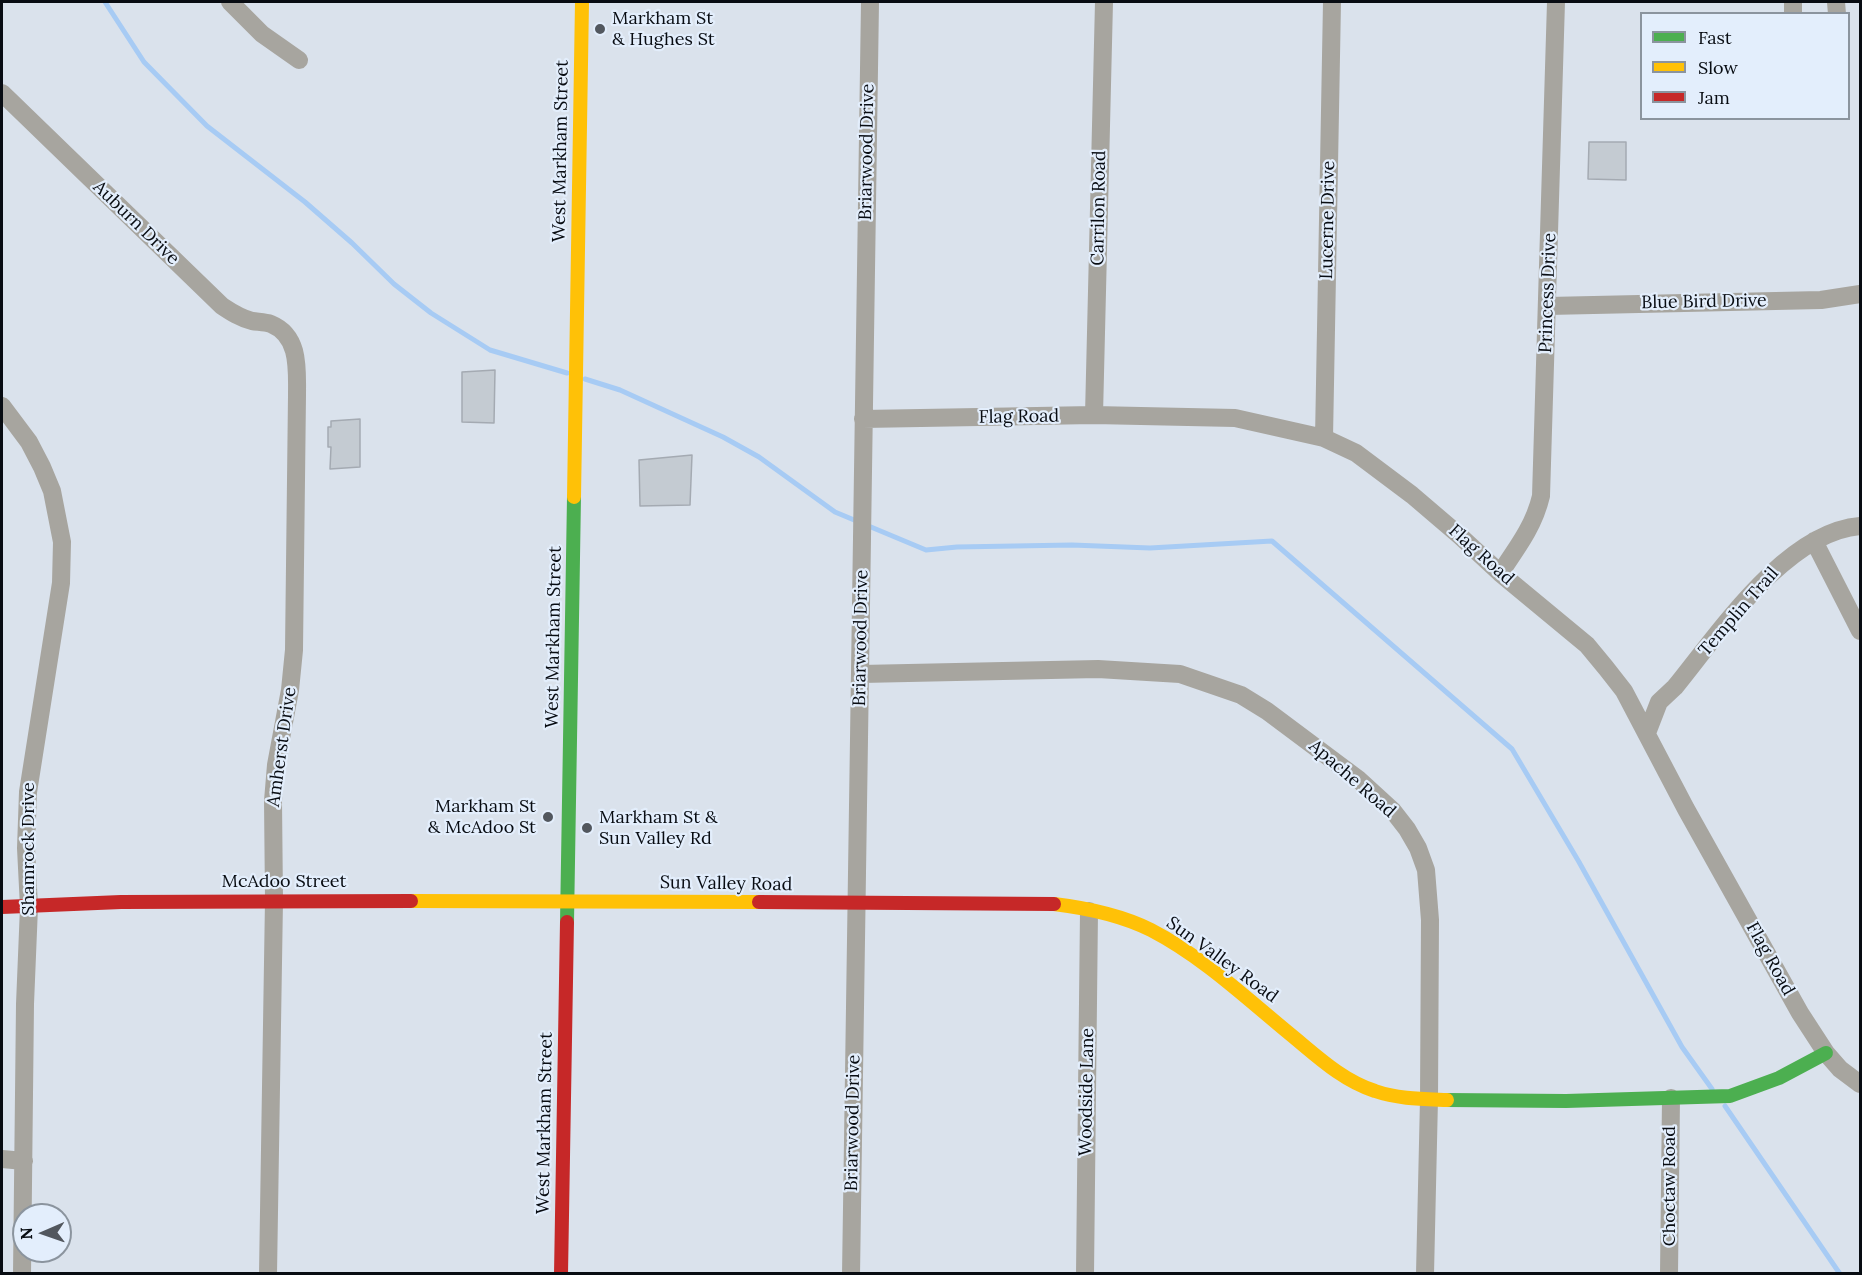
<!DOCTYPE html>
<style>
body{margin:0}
#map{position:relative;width:1862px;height:1275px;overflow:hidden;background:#dae2ec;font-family:Lora,serif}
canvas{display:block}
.frame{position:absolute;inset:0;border:3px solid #080c12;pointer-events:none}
.legend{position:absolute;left:1640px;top:12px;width:210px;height:108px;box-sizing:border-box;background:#e3eefc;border:2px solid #8b949e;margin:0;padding:8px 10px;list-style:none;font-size:18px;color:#080c12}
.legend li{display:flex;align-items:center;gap:12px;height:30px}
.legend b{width:30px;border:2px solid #8b949e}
.north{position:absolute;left:12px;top:1203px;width:60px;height:60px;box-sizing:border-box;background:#e3eefc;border:2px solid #8b949e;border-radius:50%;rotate:268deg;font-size:16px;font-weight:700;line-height:24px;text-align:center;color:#080c12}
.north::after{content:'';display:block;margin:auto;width:21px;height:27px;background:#52575e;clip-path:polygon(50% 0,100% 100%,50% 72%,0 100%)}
</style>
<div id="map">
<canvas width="1862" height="1275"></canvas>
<div class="frame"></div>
<ul class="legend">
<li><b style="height:8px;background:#4caf50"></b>Fast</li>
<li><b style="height:8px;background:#ffc107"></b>Slow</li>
<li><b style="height:8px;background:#c62828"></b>Jam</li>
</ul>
<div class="north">N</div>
</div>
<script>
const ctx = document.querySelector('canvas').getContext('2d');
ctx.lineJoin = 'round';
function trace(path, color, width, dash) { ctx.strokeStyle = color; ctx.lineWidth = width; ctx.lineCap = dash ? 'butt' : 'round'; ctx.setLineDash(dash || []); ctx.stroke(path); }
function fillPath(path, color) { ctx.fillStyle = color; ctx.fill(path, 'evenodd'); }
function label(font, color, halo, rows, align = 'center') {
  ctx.font = font + ' Lora,serif'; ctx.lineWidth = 4.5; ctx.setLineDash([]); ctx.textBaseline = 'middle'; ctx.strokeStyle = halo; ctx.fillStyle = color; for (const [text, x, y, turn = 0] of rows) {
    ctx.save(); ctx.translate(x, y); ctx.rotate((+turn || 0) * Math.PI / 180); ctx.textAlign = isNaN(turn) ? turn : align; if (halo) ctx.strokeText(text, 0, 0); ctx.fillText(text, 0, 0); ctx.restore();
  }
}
trace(new Path2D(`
 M 105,2 L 144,62 L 207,126 L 305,202 L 352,243 L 394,284 L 431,313 L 490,350 L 567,373
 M 585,379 L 620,390 L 723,437 L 759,457 L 835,512 L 926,550 L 957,547 L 1072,545 L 1150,548 L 1272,541 L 1512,749 L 1579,862 L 1682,1047 L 1712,1089
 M 1725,1106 L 1840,1274`), '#a7cbf4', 5);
const building = new Path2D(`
 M 1589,142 L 1626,142 L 1626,180 L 1588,179 Z
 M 495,370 L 494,423 L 462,422 L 462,372 Z
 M 360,419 L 360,467 L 330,469 L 331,447 L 328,447 L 328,427 L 331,427 L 331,421 Z
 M 692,455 L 690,505 L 640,506 L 639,460 Z`);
fillPath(building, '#c4cbd2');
trace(building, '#a4aab2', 1.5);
trace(new Path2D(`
 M 230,2 L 262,34 L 299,60
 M 1793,2 L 1793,14
 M 1836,2 L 1837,14
 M 2,93 L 222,306 C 231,312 240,318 252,321 C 258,322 265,322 271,324 C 300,336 297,369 297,395 L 294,650 L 290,690 L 276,765 L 273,801 L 274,900 L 268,1274
 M 1548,306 L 1821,300 L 1860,294
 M 2,406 L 29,442 L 42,467 L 52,491 L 62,542 L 61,583 L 28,792 L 26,848 L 29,907 L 25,1004 L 22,1274
 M 1094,415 L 1104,2
 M 863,419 L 1094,415 L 1235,418 L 1324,438 L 1356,453 L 1412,495 L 1460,536 L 1500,573 L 1587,645 L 1606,668 L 1624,691 L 1686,809 L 1800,1013 L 1826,1053 L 1840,1069 L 1860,1084
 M 1324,438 L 1332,2
 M 1814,541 L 1860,631
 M 1500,573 C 1517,548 1534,526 1541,496 L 1556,2
 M 861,674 L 1098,669 L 1180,674 L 1241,695 L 1267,711 L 1358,779 L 1393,811 L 1407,829 L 1418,848 L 1426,870 L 1430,920 L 1429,1099 L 1425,1274
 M 1647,733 L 1659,702 L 1675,687 C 1719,633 1786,532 1860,526
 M 2,1159 L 24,1161
 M 851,1274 L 870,2
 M 1085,1274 L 1089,911
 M 1669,1274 L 1671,1098`), '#a7a59f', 18);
trace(new Path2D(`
 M 567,922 L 574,497
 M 1447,1100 L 1566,1101 L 1730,1096 L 1779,1078 L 1826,1053`), '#4caf50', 14);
trace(new Path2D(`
 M 574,497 L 582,2
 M 411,901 L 759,902
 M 1054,904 C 1087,908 1121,915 1151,930 C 1205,958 1249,1001 1296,1039 C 1320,1059 1344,1081 1375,1091 C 1398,1099 1423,1099 1447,1100`), '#ffc107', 14);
trace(new Path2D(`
 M 759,902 L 1054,904
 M 2,907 L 121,902 L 411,901
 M 561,1274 L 567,922`), '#c62828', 14);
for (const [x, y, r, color] of [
 [600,29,6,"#52575e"],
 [548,817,6,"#52575e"],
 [587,828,6,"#52575e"]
]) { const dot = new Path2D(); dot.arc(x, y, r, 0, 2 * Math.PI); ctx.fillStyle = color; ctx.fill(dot); trace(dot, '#e3eefc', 2); }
label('18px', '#080c12', '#e3eefc', [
 ["Markham St",612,19],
 ["& Hughes St",612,40],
 ["Markham St",536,807,"right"],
 ["& McAdoo St",536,828,"right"],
 ["Markham St &",599,818],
 ["Sun Valley Rd",599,839]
], 'left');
label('18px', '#080c12', '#e3eefc', [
 ["West Markham Street",561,151,-89],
 ["Briarwood Drive",867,152,-89],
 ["Carrilon Road",1099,208,-89],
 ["Lucerne Drive",1328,220,-89],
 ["Auburn Drive",136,223,44],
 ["Princess Drive",1548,293,-88],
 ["Blue Bird Drive",1704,302,-1],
 ["Flag Road",1019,417,-1],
 ["Flag Road",1481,555,42],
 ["Templin Trail",1739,612,-49],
 ["West Markham Street",554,637,-89],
 ["Briarwood Drive",861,638,-89],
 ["Amherst Drive",282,747,-82],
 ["Apache Road",1352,779,41],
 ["Shamrock Drive",29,849,-90],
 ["McAdoo Street",284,882],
 ["Sun Valley Road",726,884,1],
 ["Flag Road",1770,959,61],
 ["Sun Valley Road",1222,960,36],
 ["Woodside Lane",1087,1092,-89],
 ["West Markham Street",545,1123,-89],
 ["Briarwood Drive",853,1123,-89],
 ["Choctaw Road",1670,1186,-90]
]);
</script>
